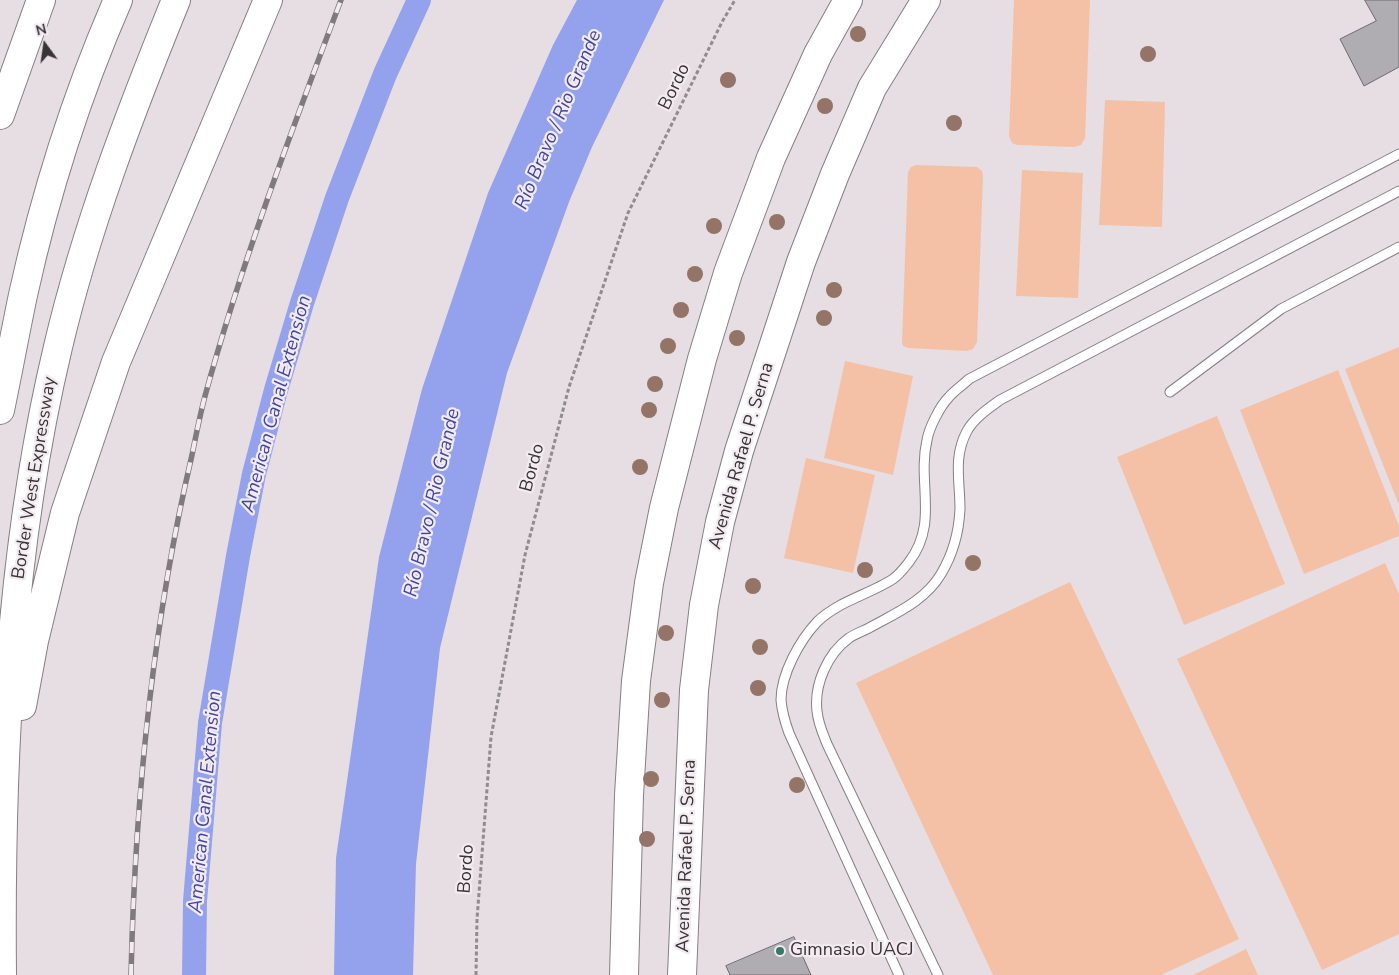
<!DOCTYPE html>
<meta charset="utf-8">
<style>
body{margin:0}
#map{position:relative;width:1399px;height:975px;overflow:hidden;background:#e6dee3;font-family:"Nunito Sans",sans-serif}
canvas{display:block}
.north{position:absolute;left:20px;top:20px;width:50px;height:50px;-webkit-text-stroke:4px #f3ebf0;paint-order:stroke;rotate:346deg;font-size:14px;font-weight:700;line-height:20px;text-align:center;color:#373435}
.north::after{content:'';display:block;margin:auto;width:18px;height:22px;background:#373435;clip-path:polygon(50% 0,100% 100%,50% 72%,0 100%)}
</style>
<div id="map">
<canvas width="1399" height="975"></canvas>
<div class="north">N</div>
</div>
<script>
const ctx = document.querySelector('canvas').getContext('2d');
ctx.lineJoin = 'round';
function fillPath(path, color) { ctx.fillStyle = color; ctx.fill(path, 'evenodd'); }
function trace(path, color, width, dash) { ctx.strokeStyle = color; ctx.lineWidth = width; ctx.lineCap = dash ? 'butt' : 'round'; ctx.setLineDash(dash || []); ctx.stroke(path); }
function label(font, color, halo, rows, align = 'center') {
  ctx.font = font + ' "Nunito Sans",sans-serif'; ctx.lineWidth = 4.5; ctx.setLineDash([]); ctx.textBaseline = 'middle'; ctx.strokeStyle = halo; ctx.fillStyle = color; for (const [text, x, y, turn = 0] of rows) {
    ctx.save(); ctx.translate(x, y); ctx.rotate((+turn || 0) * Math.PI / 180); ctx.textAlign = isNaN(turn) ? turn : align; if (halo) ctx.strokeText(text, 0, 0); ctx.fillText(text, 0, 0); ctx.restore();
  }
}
fillPath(new Path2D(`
 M 1014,0 L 1090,0 L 1085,138 L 1081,145 L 1074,147 L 1017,145 L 1012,143 L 1009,136 Z
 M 1105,100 L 1165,102 L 1162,227 L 1099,225 Z
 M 916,165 L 977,167 L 982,171 L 983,176 L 977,342 L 973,349 L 967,351 L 908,348 L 903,346 L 902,342 L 908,172 L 911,167 Z
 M 1022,170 L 1083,173 L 1078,298 L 1016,296 Z
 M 1399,347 L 1399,505 L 1345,369 Z
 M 845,361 L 913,376 L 893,475 L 824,458 Z
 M 1338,370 L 1399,526 L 1399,536 L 1304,574 L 1240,410 Z
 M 1217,416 L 1285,584 L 1184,625 L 1117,457 Z
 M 806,458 L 875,475 L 853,573 L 784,558 Z
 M 1385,563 L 1399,594 L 1399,934 L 1322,970 L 1177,659 Z
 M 1070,582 L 1239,939 L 1161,975 L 993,975 L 856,683 Z
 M 1246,949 L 1258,975 L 1193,975 Z`), '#f4c1a7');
fillPath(new Path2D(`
 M 577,0 L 664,0 L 592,147 L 569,202 L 507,373 L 440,648 L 416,864 L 413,975 L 334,975 L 336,858 L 379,557 L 422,389 L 488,193 L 553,45 Z`), '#94a2ed');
trace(new Path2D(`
 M 194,975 L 195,901 L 210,723 L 238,556 L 254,474 L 276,390 L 302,303 L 337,198 L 385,74 L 419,0`), '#94a2ed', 24);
const building = new Path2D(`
 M 1365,0 L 1399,0 L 1399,67 L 1364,86 L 1340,39 L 1376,21 Z
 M 794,937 L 811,975 L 730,975 L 726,966 Z`);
fillPath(building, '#afacb2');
trace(building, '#6e6a71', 1);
const service = new Path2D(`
 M 1170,392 L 1281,309 L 1399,247
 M 899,975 L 789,733 C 785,722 782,712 781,700 C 781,674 800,640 817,622 C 823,616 832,610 839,606 C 855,597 878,589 893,579 C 899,575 905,567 909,562 C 939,523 917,483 927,440 C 929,428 940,406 949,397 C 955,390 963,385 969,379 L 1399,154
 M 938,975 L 827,744 C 823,734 818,723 817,711 C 814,685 827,654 849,638 C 855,634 863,631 869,628 C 896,613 925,601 941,574 C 953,554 959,531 960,509 C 960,481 953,457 967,431 C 974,418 989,408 1000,400 L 1399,191`);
const trunk = new Path2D(`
 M 624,975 L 629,795 L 636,681 L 649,583 L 664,508 L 702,359 L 728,273 L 771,158 L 818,54 L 848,0
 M 682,975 L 694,690 L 704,605 L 720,522 L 739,451 L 801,262 L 835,174 L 872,88 L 926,0`);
const motorway = new Path2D(`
 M 0,115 L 41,0
 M 0,410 C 8,372 15,333 23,295 C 45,195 77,94 118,0
 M 22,706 L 34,641 L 65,513 L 116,362 L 268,0
 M 2,975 C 0,765 9,552 58,347 C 86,228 130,113 176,0`);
trace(service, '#867f83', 11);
trace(trunk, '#867f83', 30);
trace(motorway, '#867f83', 30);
trace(new Path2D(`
 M 476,975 L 477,919 L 491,737 L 525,555 L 569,387 L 628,213 L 722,22 L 735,0`), '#908b8e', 3, [4, 2.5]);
trace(service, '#fff', 9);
trace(trunk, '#fff', 28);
trace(motorway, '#fff', 28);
const rail = new Path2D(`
 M 131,975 C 135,799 152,626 192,455 C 196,435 200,415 205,396 C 242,261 292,130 341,0`);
trace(rail, '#7f7a7d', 5.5);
trace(rail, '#f3ebf0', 4, [11]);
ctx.fillStyle = '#937466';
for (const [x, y] of [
 [858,34],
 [1148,54],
 [728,80],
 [825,106],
 [954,123],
 [777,222],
 [714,226],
 [695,274],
 [834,290],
 [681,310],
 [824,318],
 [737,338],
 [668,346],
 [655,384],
 [649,410],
 [640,467],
 [973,563],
 [865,570],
 [753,586],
 [666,633],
 [760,647],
 [758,688],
 [662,700],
 [651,779],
 [797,785],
 [647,839]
]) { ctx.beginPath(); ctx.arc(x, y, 8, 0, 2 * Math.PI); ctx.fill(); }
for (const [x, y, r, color] of [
 [780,951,5,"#377868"]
]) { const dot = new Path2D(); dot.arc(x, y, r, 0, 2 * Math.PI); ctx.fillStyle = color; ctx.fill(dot); trace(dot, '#f3ebf0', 2); }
label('18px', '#373435', '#f3ebf0', [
 ["Bordo",675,87,-64],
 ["Avenida Rafael P. Serna",742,456,-74],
 ["Bordo",533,468,-75],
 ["Border West Expressway",35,478,-81],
 ["Avenida Rafael P. Serna",687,856,-88],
 ["Bordo",467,869,-86]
]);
label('18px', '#373435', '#f3ebf0', [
 ["Gimnasio UACJ",790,951]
], 'left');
label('italic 19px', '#3f479e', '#f3ebf0', [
 ["Río Bravo / Rio Grande",559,120,-67],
 ["American Canal Extension",277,404,-75],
 ["Río Bravo / Rio Grande",433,503,-77],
 ["American Canal Extension",206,802,-85]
]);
</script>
